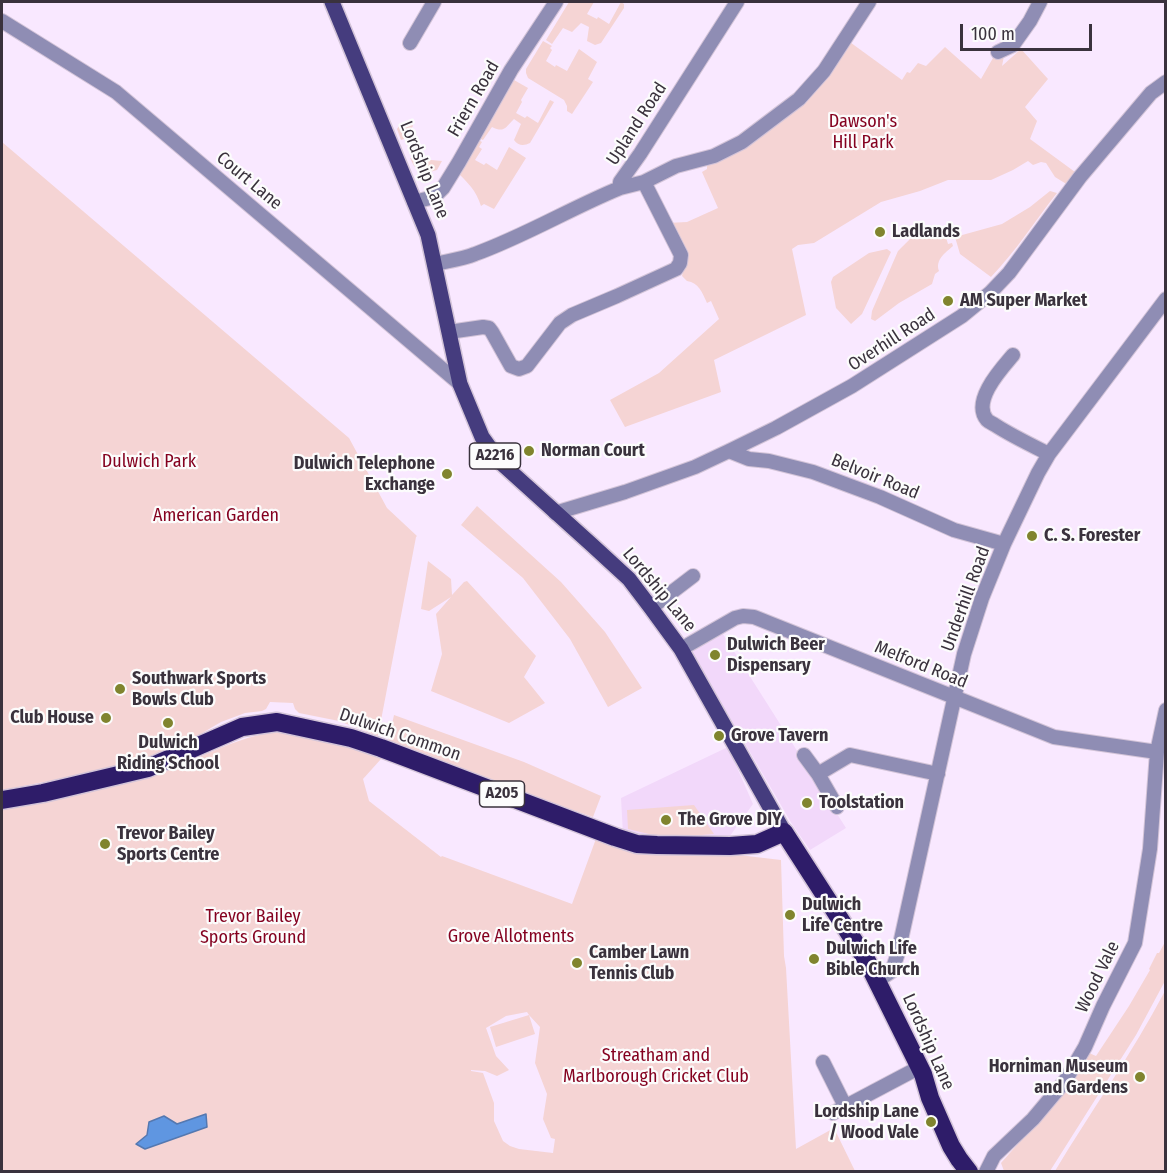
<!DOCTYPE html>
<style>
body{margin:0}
#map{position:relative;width:1167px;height:1173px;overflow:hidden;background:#f9e8ff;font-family:"Fira Sans Condensed",sans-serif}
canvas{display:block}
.frame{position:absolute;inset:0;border:3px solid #3a323d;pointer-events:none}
.scale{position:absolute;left:960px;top:24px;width:132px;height:27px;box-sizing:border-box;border:3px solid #3a323d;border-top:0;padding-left:8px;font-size:18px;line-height:21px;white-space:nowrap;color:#3a323d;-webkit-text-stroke:4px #fcfcfc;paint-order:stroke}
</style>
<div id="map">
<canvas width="1167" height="1173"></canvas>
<div class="frame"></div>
<div class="scale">100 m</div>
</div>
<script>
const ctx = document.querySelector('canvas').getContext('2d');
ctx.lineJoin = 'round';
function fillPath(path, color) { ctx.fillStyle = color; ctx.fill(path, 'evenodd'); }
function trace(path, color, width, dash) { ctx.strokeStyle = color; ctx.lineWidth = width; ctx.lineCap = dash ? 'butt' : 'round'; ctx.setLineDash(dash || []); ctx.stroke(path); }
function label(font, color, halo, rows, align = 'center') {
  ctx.font = font + ' "Fira Sans Condensed",sans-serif'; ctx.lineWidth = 4.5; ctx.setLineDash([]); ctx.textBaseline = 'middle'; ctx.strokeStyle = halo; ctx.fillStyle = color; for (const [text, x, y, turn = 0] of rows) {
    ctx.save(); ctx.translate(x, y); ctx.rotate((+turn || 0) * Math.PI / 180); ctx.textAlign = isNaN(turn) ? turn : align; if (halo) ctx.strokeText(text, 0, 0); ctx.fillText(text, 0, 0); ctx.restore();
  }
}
fillPath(new Path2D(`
 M 723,634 L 846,828 L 810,850 L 792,824 L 691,651 Z
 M 728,747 L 753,804 L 727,840 L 654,843 L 623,834 L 621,798 Z`), '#f2d8fa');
fillPath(new Path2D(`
 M 569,2 L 594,2 L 587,14 L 597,19 L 598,17 L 609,24 L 621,2 L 624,4 L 624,8 L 601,43 L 595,45 L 587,41 L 589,27 L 581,23 L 572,32 L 563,28 L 552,44 L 546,40 Z
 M 847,40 L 902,80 L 907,72 L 910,73 L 918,63 L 926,66 L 945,47 L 981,79 L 997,51 L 1004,56 L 1002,66 L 1021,49 L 1048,79 L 1025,107 L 1037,121 L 1030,139 L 1075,172 L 1068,185 L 1055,177 L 1046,163 L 1041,162 L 1033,165 L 1028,161 L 1013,170 L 991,180 L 948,180 L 920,191 L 881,202 L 814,243 L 798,245 L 792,249 L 806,315 L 714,360 L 721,392 L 625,427 L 610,400 L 659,373 L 719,319 L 711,301 L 707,303 C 702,292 699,283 687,281 L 682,276 L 685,263 L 667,223 L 687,222 L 718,208 L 702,172 L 707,169 L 707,159 L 796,98 Z
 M 543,41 L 552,46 L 550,48 L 552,50 L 546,61 L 555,67 L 556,65 L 567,71 L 579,49 L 597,62 L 588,79 L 593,82 L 572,114 L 567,111 L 567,106 L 564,100 L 528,78 L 526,73 L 526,69 Z
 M 514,80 L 528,88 L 521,100 L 522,102 L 516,113 L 525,118 L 527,116 L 538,123 L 550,100 L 554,102 L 530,143 C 524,146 518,146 514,140 L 521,124 L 514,119 C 505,128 504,133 492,127 L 483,140 L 476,137 L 511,81 Z
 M 411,123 L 413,126 L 404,139 L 401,140 L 397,129 L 399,126 Z
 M 475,138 L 482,142 L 479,147 L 482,149 L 475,160 L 484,165 L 486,163 L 497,170 L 509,147 L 526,158 L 494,209 L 484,204 L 481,206 C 476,190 468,183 456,171 Z
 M 2,142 L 349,438 L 387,508 L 417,536 L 416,537 L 378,736 L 339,721 L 299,713 L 295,709 L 293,703 L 270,702 L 266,709 L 262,711 L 245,713 L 221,722 L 187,742 L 146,759 L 70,777 L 2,790 Z
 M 410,158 L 442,161 L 437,170 L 426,173 L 414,166 Z
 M 1050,191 L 1057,193 C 1035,221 1016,251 991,277 L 960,254 L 955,237 L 1002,224 L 1030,207 Z
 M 936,226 L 943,227 L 948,244 L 952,243 L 953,246 C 945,253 935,260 939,271 L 935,274 L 932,284 L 899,303 L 875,321 L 871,319 L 872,311 L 898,251 L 910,239 L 922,231 Z
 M 887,249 L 891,252 L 862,314 L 851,324 L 836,308 L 831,282 L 833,277 L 869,253 Z
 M 477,506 L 561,582 L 605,632 L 642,688 L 608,707 L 570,639 L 523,578 L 461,525 Z
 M 428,561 L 451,579 L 452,595 L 464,582 L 467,581 L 536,656 L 524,677 L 545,703 L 509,723 L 431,691 L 442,654 L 436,614 L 451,597 L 429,611 L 421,609 Z
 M 394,715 L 524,762 L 601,796 L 593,817 L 387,746 Z
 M 279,732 L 349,746 L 381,759 L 363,779 L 369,801 L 441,857 L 442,856 L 572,904 L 597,836 L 655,854 L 730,854 L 781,860 L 784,956 L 786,968 L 796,1149 L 834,1128 L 855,1171 L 2,1172 L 2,809 C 55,800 110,787 162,771 C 201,760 237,735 279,732 ZM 527,1012 L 529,1015 L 490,1027 L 496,1047 L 535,1034 L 529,1015 L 540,1027 L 535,1063 L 547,1094 L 543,1119 L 551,1138 L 555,1139 L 553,1153 L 519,1149 L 510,1146 L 503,1141 L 494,1121 L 494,1103 L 483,1073 L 471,1071 L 471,1070 L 485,1071 L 497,1076 L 509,1070 L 496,1056 L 486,1028 L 506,1016 Z
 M 694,805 L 714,834 L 676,837 L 657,836 L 628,829 L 627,810 Z
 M 1165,942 L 1165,981 L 1136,1035 L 1050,1171 L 1004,1171 L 1001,1163 L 1072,1083 L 1089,1053 L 1096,1056 L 1129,1006 L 1150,970 L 1149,969 L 1157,953 L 1159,953 Z
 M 1165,991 L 1165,1171 L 1055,1171 C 1091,1111 1132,1054 1165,991 Z`), '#f5d4d4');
const water = new Path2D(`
 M 206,1114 L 207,1127 L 145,1149 L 136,1144 L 147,1135 L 149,1122 L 164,1116 L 177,1124 Z`);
fillPath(water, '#5f96e1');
trace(water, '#5478b0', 1.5);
const minor = new Path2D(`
 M 2,21 L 116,92 L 460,384
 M 410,43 L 434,2
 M 998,52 L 1013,45 L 1030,21 L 1040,2
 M 620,188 L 644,182 L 676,166 L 714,156 L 742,142 L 799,99 L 824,71 L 869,2
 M 414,202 L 434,197 L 443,188 L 459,162 L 511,70 L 556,2
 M 435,264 C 448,261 463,259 475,254 C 525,236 571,208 620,188 L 620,182 L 640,154 L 737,2
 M 449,332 L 483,327 L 489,328 L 492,332 L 511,366 L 519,369 L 527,366 L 560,323 L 572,315 L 617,296 L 676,269 L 680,263 L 681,255 L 644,182
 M 1013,355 C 1002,368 971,401 987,420 C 989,422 992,423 995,425 C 1012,436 1031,445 1049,454
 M 729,451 L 749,459 L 769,461 L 813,472 L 880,497 L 954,530 L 1004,544
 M 555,513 L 625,492 L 695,467 L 729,451 L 776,428 L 852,386 L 962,316 L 990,293 L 1009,273 L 1080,177 L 1151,93 L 1166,82
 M 651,608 L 693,576
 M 681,649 L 735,618 L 743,616 L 754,617 L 1054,737 L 1157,752
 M 804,755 L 818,774 L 837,807
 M 818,774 L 850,755 L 938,774
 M 877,981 L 892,971 L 898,953 L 964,654 L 982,598 L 1004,544 L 1038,473 L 1049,454 L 1166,299
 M 823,1062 L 845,1106
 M 833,1113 L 920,1067
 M 986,1172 L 994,1156 L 1033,1119 L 1065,1081 L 1085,1047 L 1103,1006 L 1135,943 L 1150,849 L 1157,752 L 1166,710`);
const major = new Path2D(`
 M 332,2 L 428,235 L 460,384 L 482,437 L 500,462 L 592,545 L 629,579 L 651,608 L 681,649 L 784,832`);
const highway = new Path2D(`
 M 2,800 L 43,793 L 148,768 L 242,727 L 277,722 L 351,738 L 381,748 L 615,837 L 637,844 L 657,845 L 730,846 L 757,844 L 784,832 L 867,961 L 923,1074 L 930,1098 L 951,1146 L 959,1159 L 969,1172`);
trace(minor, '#d3c4d8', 16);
trace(major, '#d3c4d8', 18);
trace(highway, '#d3c4d8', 21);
trace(minor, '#8f8db4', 14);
trace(major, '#453c7e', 15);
trace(highway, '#2e1c69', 18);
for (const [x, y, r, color] of [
 [880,232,6,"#80842e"],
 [948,301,6,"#80842e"],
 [529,451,6,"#80842e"],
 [447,474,6,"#80842e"],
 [1032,536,6,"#80842e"],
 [715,655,6,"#80842e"],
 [120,689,6,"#80842e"],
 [106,718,6,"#80842e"],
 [168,723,6,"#80842e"],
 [719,736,6,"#80842e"],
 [807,803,6,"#80842e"],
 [666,820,6,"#80842e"],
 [105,844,6,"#80842e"],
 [790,915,6,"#80842e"],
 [814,959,6,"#80842e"],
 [577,963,6,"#80842e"],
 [1140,1077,6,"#80842e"],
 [931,1122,6,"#80842e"]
]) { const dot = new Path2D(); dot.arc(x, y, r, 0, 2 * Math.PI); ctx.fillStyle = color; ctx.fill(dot); trace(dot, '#fcfcfc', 2); }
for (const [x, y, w] of [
 [495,456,51],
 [502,794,45]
]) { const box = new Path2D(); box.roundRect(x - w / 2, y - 13, w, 26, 4.5); ctx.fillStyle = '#fcfcfc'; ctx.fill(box); trace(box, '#3a323d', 1.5); }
label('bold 16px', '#3a323d', null, [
 ["A2216",495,456],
 ["A205",502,794]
]);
label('18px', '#3a323d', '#fcfcfc', [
 ["Friern Road",474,99,-60],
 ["Upland Road",637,124,-57],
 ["Lordship Lane",424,170,68],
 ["Court Lane",249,181,40],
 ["Overhill Road",892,340,-33],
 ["Belvoir Road",875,477,22],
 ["Lordship Lane",659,590,50],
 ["Underhill Road",966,599,-70],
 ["Melford Road",921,665,22],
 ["Dulwich Common",400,735,19],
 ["Wood Vale",1098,977,-64],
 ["Lordship Lane",928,1042,66]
]);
label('18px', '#84001f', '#fcfcfc', [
 ["Dawson's",863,122],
 ["Hill Park",863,143],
 ["Dulwich Park",149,462],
 ["American Garden",216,516],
 ["Trevor Bailey",253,917],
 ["Sports Ground",253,938],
 ["Grove Allotments",511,937],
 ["Streatham and",656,1056],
 ["Marlborough Cricket Club",656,1077]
]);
label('bold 18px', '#3a323d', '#fcfcfc', [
 ["Ladlands",892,232],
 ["AM Super Market",960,301],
 ["Norman Court",541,451],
 ["Dulwich Telephone",435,464,"right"],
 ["Exchange",435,485,"right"],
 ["C. S. Forester",1044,536],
 ["Dulwich Beer",727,645],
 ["Dispensary",727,666],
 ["Southwark Sports",132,679],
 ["Bowls Club",132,700],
 ["Club House",94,718,"right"],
 ["Grove Tavern",731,736],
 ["Dulwich",168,743,"center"],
 ["Riding School",168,764,"center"],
 ["Toolstation",819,803],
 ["The Grove DIY",678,820],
 ["Trevor Bailey",117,834],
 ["Sports Centre",117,855],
 ["Dulwich",802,905],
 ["Life Centre",802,926],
 ["Dulwich Life",826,949],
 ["Bible Church",826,970],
 ["Camber Lawn",589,953],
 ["Tennis Club",589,974],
 ["Horniman Museum",1128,1067,"right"],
 ["and Gardens",1128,1088,"right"],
 ["Lordship Lane",919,1112,"right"],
 ["/ Wood Vale",919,1133,"right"]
], 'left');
</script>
